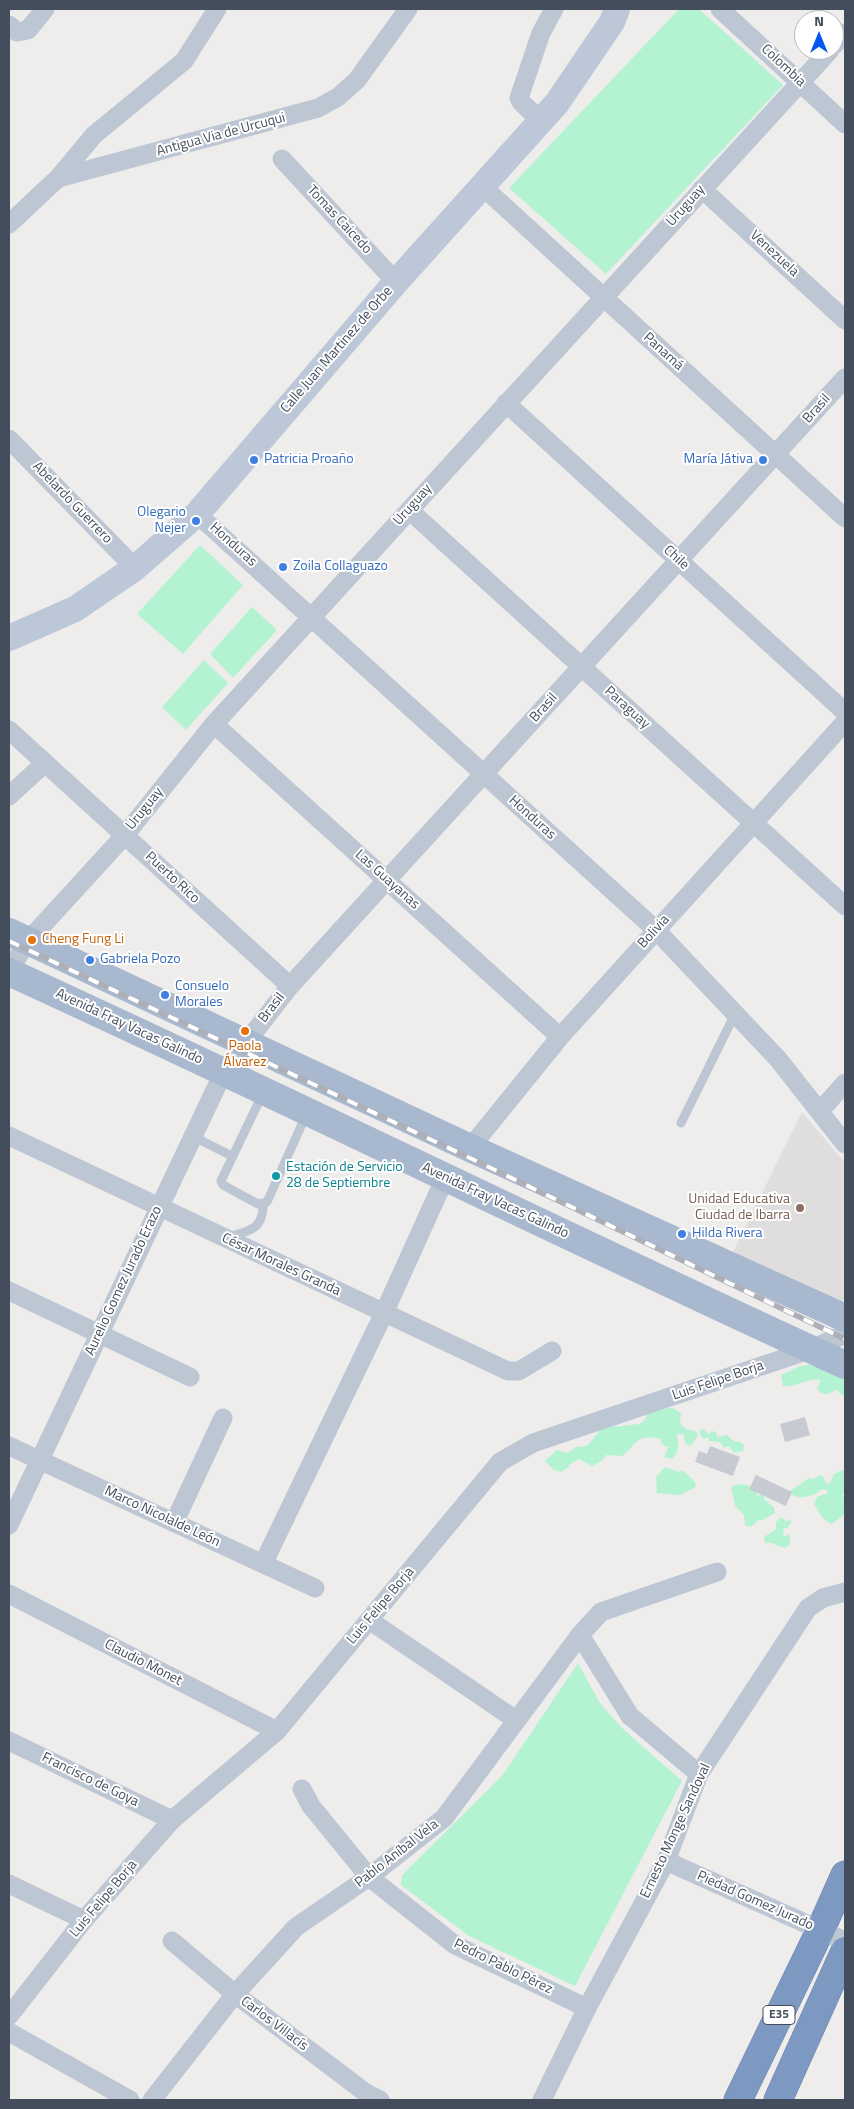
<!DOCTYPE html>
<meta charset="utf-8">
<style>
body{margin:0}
#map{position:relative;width:854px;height:2109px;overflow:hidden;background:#efecec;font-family:"Titillium Web",sans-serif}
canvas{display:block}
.frame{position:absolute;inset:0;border:10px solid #434d5c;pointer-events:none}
.north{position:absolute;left:794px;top:10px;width:50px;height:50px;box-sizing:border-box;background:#fff;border:1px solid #b4b8be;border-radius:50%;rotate:0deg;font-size:14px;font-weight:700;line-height:20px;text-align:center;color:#434d5c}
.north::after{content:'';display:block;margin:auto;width:18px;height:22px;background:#0557f0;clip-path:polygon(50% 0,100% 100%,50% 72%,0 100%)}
</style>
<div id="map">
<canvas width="854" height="2109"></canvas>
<div class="frame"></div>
<div class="north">N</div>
</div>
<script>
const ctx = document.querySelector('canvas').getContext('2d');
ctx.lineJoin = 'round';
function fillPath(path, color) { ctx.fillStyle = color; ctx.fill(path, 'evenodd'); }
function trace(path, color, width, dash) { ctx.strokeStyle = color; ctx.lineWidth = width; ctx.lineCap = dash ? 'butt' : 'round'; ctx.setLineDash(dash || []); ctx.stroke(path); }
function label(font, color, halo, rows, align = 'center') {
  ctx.font = font + ' "Titillium Web",sans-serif'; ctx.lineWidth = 4; ctx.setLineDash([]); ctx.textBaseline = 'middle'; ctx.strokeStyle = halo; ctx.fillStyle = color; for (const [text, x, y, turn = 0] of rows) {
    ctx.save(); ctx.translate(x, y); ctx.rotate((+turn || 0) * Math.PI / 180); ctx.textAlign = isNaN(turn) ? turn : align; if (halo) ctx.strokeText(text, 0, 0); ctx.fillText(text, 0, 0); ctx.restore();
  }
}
fillPath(new Path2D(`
 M 802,1112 L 845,1163 L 845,1299 L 836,1304 L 733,1252 Z`), '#e0ddde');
fillPath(new Path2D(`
 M 679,9 L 699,9 L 783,85 L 606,274 L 509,188 Z
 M 200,545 L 243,585 L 183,654 L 137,614 Z
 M 252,607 L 277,630 L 233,678 L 210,654 Z
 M 204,660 L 228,683 L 186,730 L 162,707 Z
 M 815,1364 L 845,1370 L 845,1397 L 840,1394 L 837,1389 L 826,1395 L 820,1392 L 817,1388 L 821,1380 C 807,1377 797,1388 783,1386 L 781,1375 L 800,1366 Z
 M 672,1408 L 681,1413 L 680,1424 L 686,1429 L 695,1431 L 698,1435 L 691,1446 L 686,1444 L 683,1434 L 677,1434 C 678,1445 680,1451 672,1459 L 664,1457 L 669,1446 L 666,1447 L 661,1443 L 661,1439 C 637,1434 637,1442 623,1456 L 606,1455 L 603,1460 L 592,1466 L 579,1459 L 570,1464 L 568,1468 L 560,1472 L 554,1470 L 545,1461 L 557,1450 L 568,1453 L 576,1447 L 587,1446 L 602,1428 L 639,1424 L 645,1420 L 647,1413 L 651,1410 Z
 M 703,1429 L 709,1434 L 712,1431 L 716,1432 L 717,1437 L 727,1435 L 733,1441 L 741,1442 L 744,1445 L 743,1451 L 734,1453 L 729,1446 L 724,1448 L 720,1442 L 708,1441 L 709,1437 L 704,1439 L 700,1434 L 700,1431 Z
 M 665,1467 L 678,1472 L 683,1470 L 696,1483 L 695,1488 L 679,1495 L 657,1493 L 656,1477 Z
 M 845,1469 L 845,1493 L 841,1496 L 845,1497 L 845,1514 L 832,1524 C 824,1522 818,1511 814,1504 L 817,1497 L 827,1493 L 827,1490 L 822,1489 C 814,1497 796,1501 788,1492 C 794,1489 802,1482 809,1478 L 812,1479 L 822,1475 L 827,1485 L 831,1481 L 834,1474 Z
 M 737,1484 L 748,1485 L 756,1490 L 757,1496 L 764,1493 L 764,1499 L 774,1507 L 775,1513 L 763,1520 L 758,1520 L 751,1527 L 745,1525 L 744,1515 L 735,1506 C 734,1499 732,1494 731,1487 Z
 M 781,1517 L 786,1521 L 792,1520 L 788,1528 L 784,1528 L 783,1532 L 784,1537 L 790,1534 L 790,1544 L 785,1548 L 771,1543 L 765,1543 L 764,1537 L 776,1529 L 776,1522 Z
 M 578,1663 L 600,1703 L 622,1728 L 682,1781 L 575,1986 L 469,1936 L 401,1885 L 402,1875 L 502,1776 Z`), '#b4f3d2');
fillPath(new Path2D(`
 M 805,1417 L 810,1435 L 785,1442 L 780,1424 Z
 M 710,1446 L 740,1457 L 733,1476 L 695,1462 L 699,1451 L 707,1454 Z
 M 756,1475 L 792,1492 L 786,1506 L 749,1489 Z`), '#c7cad3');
const highway = new Path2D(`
 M 738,2100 L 820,1931 L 845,1875
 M 778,2100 L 845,1951`);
trace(highway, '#6983ad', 29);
trace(new Path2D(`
 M 263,1093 L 221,1181 L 223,1185 L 258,1204 L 267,1202 L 307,1113
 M 681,1123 L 735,1014
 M 192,1136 L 232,1156
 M 228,1237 C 249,1231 263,1230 263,1205`), '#bdc7d4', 9);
trace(new Path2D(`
 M 720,9 L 845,124
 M 9,25 L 17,32 L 28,30 L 45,9
 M 834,45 L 845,33
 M 541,121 L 521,102 L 519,98 L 541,33 L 554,9
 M 282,159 L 396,282
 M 58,178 L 94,135 L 184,61 L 217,9
 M 482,186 L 845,518
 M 702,189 L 845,320
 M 9,224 L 58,178 L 318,108 L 338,97 L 357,80 L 408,9
 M 506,403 L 845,712
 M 9,439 L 135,568
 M 409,510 L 845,906
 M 197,514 L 656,930 L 778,1059 L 845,1144
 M 214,724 L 560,1037
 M 9,730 L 290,986
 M 9,796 L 45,763
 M 9,971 L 28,941 L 125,835 L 214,724 L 830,50
 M 820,1111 L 845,1083
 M 9,1136 L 508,1371 L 519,1371 L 552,1351
 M 470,1148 L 560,1037 L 845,722
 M 9,1291 L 190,1377
 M 9,1446 L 315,1588
 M 174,1523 L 223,1418
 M 9,1525 L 224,1071 L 290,986 L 845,378
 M 263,1564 L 384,1313 L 445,1178
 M 9,1594 L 277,1731
 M 369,1620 L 516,1720
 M 580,1635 L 630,1716 L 699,1774
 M 9,1741 L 172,1820
 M 302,1789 L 311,1806 L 369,1877 L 455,1945 L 587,2008
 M 666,1861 L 845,1941
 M 9,1884 L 84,1920
 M 172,1941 L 235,1994 L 366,2093 L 380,2100
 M 9,2016 L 84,1920 L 172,1820 L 277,1731 L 500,1462 L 533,1443 L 812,1349 L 845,1334
 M 9,2032 L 130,2100
 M 152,2100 L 235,1994 L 296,1927 L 369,1877 L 444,1818 L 580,1635 L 601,1612 L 717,1572
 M 542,2100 L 587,2008 L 666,1861 L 699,1774 L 808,1608 L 823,1598 L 845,1592`), '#bdc7d4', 19);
trace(new Path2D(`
 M 9,638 L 75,609 L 135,568 L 197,514 L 396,282 L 557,103 L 612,22 L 617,9`), '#bcc7d8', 26);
trace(new Path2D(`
 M 9,932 L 470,1148 L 845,1318
 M 9,972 C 289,1100 565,1237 845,1365`), '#a8b8cf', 28);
trace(highway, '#7d99c2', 28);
const rail = new Path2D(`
 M 9,941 L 470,1158 L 845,1339`);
trace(rail, '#adb0b8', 5.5);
trace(rail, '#fff', 4, [11]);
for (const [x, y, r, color] of [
 [254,460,5,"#3f7fe0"],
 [763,460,5,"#3f7fe0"],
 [196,521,5,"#3f7fe0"],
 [283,567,5,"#3f7fe0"],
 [32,940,5,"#e8710a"],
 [90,960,5,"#3f7fe0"],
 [165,995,5,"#3f7fe0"],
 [245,1031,5,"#e8710a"],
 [276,1176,5,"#0f9aa8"],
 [800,1208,5,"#8d6e63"],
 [682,1234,5,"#3f7fe0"]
]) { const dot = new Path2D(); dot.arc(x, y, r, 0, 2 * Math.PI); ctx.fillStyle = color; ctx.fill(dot); trace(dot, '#fff', 2); }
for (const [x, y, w] of [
 [779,2015,32]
]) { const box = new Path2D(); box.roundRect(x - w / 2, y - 9.5, w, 19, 4); ctx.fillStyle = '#fff'; ctx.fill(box); trace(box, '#434d5c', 1); }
label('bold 12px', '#434d5c', null, [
 ["E35",779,2015]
]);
label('14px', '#434d5c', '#fff', [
 ["Colombia",783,66,43],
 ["Antigua Via de Urcuqui",221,135,-15],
 ["Uruguay",686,206,-48],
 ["Tomas Caicedo",339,220,47],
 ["Venezuela",774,254,43],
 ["Calle Juan Martinez de Orbe",337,350,-49],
 ["Panamá",663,352,42],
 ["Brasil",817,409,-48],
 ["Abelardo Guerrero",72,503,46],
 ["Uruguay",413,505,-48],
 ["Honduras",233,545,42],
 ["Chile",676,558,42],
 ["Brasil",544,708,-48],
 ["Paraguay",627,708,42],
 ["Uruguay",145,809,-51],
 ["Honduras",532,818,42],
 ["Puerto Rico",172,878,43],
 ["Las Guayanas",387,880,42],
 ["Bolivia",654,932,-48],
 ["Brasil",272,1008,-52],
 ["Avenida Fray Vacas Galindo",129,1027,25],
 ["Avenida Fray Vacas Galindo",495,1201,25],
 ["César Morales Granda",281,1265,25],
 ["Aurelio Gomez Jurado Erazo",124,1281,-65],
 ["Luis Felipe Borja",718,1381,-19],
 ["Marco Nicolalde León",162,1517,25],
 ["Luis Felipe Borja",381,1606,-50],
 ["Claudio Monet",143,1663,27],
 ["Francisco de Goya",90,1780,26],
 ["Ernesto Monge Sandoval",676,1831,-65],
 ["Pablo Aníbal Vela",397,1854,-38],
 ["Luis Felipe Borja",104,1899,-50],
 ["Piedad Gomez Jurado",755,1901,24],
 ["Pedro Pablo Pérez",503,1967,26],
 ["Carlos Villacís",274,2024,37]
]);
label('14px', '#366cbe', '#fff', [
 ["Patricia Proaño",264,460],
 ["María Játiva",753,460,"right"],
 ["Olegario",186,513,"right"],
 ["Nejer",186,529,"right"],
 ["Zoila Collaguazo",293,567],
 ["Gabriela Pozo",100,960],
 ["Consuelo",175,987],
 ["Morales",175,1003],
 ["Hilda Rivera",692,1234]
], 'left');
label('14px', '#c56008', '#fff', [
 ["Cheng Fung Li",42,940],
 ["Paola",245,1047,"center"],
 ["Álvarez",245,1063,"center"]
], 'left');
label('14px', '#0d838f', '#fff', [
 ["Estación de Servicio",286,1168],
 ["28 de Septiembre",286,1184]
], 'left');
label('14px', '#785e54', '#fff', [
 ["Unidad Educativa",790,1200],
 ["Ciudad de Ibarra",790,1216]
], 'right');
</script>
